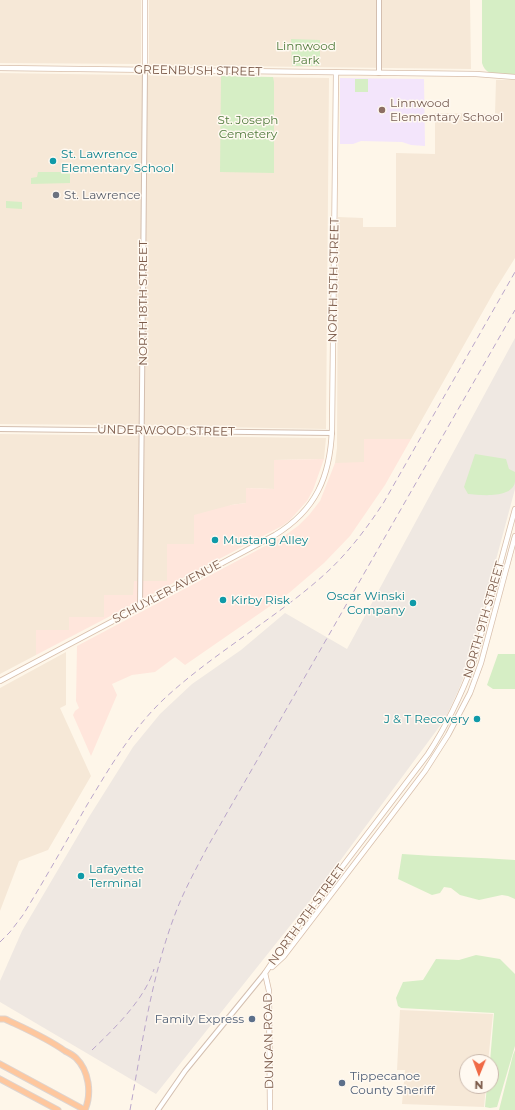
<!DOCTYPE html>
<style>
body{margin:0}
#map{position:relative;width:515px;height:1110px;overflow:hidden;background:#fef6e9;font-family:Montserrat,sans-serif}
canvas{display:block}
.north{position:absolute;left:459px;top:1054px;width:40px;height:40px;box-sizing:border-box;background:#fff9f1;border:1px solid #cbbaae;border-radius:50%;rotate:181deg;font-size:11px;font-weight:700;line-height:16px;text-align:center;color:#7c5b4a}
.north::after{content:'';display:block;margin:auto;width:14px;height:18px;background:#f06a46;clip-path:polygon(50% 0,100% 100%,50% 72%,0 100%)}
</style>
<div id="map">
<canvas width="515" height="1110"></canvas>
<div class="north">N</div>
</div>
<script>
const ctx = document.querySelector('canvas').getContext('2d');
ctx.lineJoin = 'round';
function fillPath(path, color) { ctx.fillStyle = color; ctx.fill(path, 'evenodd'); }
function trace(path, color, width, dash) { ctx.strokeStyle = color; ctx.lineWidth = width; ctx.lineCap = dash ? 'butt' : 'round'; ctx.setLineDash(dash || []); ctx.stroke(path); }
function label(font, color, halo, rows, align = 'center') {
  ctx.font = font + ' Montserrat,sans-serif'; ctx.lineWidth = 3; ctx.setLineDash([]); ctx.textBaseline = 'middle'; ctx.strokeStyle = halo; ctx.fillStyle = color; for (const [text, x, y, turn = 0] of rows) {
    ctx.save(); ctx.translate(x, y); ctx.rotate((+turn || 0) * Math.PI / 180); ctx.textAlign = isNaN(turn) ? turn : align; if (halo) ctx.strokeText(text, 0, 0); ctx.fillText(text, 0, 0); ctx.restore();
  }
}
fillPath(new Path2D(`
 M 0,0 L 141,0 L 141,63 L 140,64 L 0,63 Z
 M 149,0 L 470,0 L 471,69 L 150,65 L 149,64 Z
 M 0,73 L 329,78 L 326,429 L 218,427 L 209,426 L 0,424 Z
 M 496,80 L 515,80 L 515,258 L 495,290 L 411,439 L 364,439 L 364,463 L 335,463 L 337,448 L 338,217 L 363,218 L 363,227 L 396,227 L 396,153 L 435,154 L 435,113 L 495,114 Z
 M 0,434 L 326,438 L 324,459 L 274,460 L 274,489 L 246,488 L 246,503 L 231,505 L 195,544 L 167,544 L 167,581 L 134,581 L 134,595 L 104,617 L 69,617 L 69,630 L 36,630 L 36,655 L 0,674 Z
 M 66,652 L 66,705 L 60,708 L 91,776 L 48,850 L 19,861 L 0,911 L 0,688 Z
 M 400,1010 L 493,1014 L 488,1062 L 467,1062 L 467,1086 L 486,1086 L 484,1107 L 402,1104 L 405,1070 L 397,1070 Z`), '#f6e8d7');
fillPath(new Path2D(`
 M 364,439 L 411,439 L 385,485 L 350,536 L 324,563 L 289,593 L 185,665 L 175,657 L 155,672 L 132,675 L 112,684 L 117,695 L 91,756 L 73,715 L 75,711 L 79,708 L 76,701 L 77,646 L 284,536 L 298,526 L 309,515 L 320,501 L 335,463 L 364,462 Z
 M 324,459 L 313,490 L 307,501 L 290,520 L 282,526 L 36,655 L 36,630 L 69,630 L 69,617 L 104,617 L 104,595 L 133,595 L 134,581 L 167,581 L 167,544 L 194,544 L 194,515 L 231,505 L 246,503 L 246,488 L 274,489 L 274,460 Z`), '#ffe6dc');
fillPath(new Path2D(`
 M 515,338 L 515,489 L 467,668 L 459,689 L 445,719 L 317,892 L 156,1094 L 0,1002 L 0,981 L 22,931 L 89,817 L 133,747 L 160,714 L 192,684 L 241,650 L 285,613 L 347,649 Z`), '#efe8e2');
fillPath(new Path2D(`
 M 340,78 L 424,79 L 425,146 L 411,145 L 402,142 L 361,141 L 353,144 L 340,144 Z`), '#f3e5fb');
fillPath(new Path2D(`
 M 482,0 L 515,0 L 515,74 C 503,74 486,78 482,63 Z
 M 291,39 L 320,40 L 320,66 L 292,66 Z
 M 221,76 L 273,77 L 274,82 L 274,173 L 220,172 Z
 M 355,79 L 368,79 L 368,92 L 355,92 Z
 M 38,172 L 70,172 L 70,183 L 31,184 L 31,178 L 37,177 Z
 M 6,201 L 22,202 L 22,209 L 6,208 Z
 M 475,454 L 506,459 L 509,469 L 515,472 C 515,475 515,479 515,482 C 512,499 480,495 468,494 L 464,487 Z
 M 498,654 L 515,654 L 515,689 L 493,689 L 487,685 Z
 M 402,854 C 439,857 477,857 515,860 L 515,899 L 508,896 L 502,895 L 479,900 L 460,895 L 451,888 L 444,887 L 440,893 L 432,895 L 398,879 Z
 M 476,955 L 500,959 L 515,974 L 515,1046 L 497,1107 L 490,1108 L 485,1107 L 487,1086 L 491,1086 L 491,1062 L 490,1062 L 494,1013 L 401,1008 L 398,1006 L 396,998 L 403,982 L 423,980 L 436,959 L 459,960 Z
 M 515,1050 L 515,1110 L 499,1110 L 513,1055 Z`), '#d6eec5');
const tertiary = new Path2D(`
 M 379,73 L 379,0
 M 0,429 L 332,433
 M 140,606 L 145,70
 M 158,1110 L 185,1071 L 265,973`);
const secondary = new Path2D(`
 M 0,68 L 476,74 L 515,77
 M 145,70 L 145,0
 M 0,681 L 275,535 C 316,510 330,477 332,430 L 336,73
 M 272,967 L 284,956 L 391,816 L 425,771 L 448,735 L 470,693 L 481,663 L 515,536
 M 265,973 L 295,929 L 428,754 C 447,725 462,693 474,661 L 515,509
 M 265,973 L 269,991 L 270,1110`);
const trunk = new Path2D(`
 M 0,1019 L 5,1019 C 26,1029 47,1038 65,1051 C 69,1053 73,1055 76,1058 C 89,1071 92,1093 85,1110
 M 0,1064 L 85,1110
 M 0,1079 L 58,1110`);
trace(tertiary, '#d4bfb0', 6);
trace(secondary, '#d8bfac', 6);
trace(trunk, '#ddd4d0', 7);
trace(tertiary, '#fff', 4);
trace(secondary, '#fff', 4.5);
trace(trunk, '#fec79e', 5);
trace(new Path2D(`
 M 0,942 L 10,932 L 23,915 C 45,879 66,842 87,805 C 110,767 132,729 165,698 C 215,652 275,619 325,574 C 348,553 367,528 384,502 L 515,272
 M 92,1050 C 114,1029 145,999 154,969
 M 130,1110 C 142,1045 151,979 174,917 C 183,892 196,869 208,846 L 515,310`), '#b9a5ca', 1, [6, 4]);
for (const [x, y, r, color] of [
 [382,110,4,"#8d6e63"],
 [53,161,4,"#0f9aa8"],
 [56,195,4,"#6b7280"],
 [215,540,4,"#0f9aa8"],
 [223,600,4,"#0f9aa8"],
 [413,603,4,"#0f9aa8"],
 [477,719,4,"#0f9aa8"],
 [81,876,4,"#0f9aa8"],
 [252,1019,4,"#5c6f8a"],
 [342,1083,4,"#5c6f8a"]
]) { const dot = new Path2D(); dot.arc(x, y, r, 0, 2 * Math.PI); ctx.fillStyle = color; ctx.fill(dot); trace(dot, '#fff9f1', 1.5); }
label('12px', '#517c3d', '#fff9f1', [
 ["Linnwood",306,46],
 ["Park",306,60],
 ["St. Joseph",248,120],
 ["Cemetery",248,134]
]);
label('12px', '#7c5b4a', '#fff9f1', [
 ["GREENBUSH STREET",198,71,1],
 ["NORTH 15TH STREET",334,280,-89],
 ["NORTH 18TH STREET",143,303,-90],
 ["UNDERWOOD STREET",166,431,1],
 ["SCHUYLER AVENUE",167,592,-28],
 ["NORTH 9TH STREET",484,620,-74],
 ["NORTH 9TH STREET",307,915,-54],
 ["DUNCAN ROAD",269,1041,-91]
]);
label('12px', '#785e54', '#fff9f1', [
 ["Linnwood",390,103],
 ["Elementary School",390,117]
], 'left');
label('12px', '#0d838f', '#fff9f1', [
 ["St. Lawrence",61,154],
 ["Elementary School",61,168],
 ["Mustang Alley",223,540],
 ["Oscar Winski",405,596,"right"],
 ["Company",405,610,"right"],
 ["Kirby Risk",231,600],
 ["J & T Recovery",469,719,"right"],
 ["Lafayette",89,869],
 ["Terminal",89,883]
], 'left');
label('12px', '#5b616d', '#fff9f1', [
 ["St. Lawrence",64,195]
], 'left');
label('12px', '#4e5e75', '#fff9f1', [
 ["Family Express",244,1019],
 ["Tippecanoe",350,1076,"left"],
 ["County Sheriff",350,1090,"left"]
], 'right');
</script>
